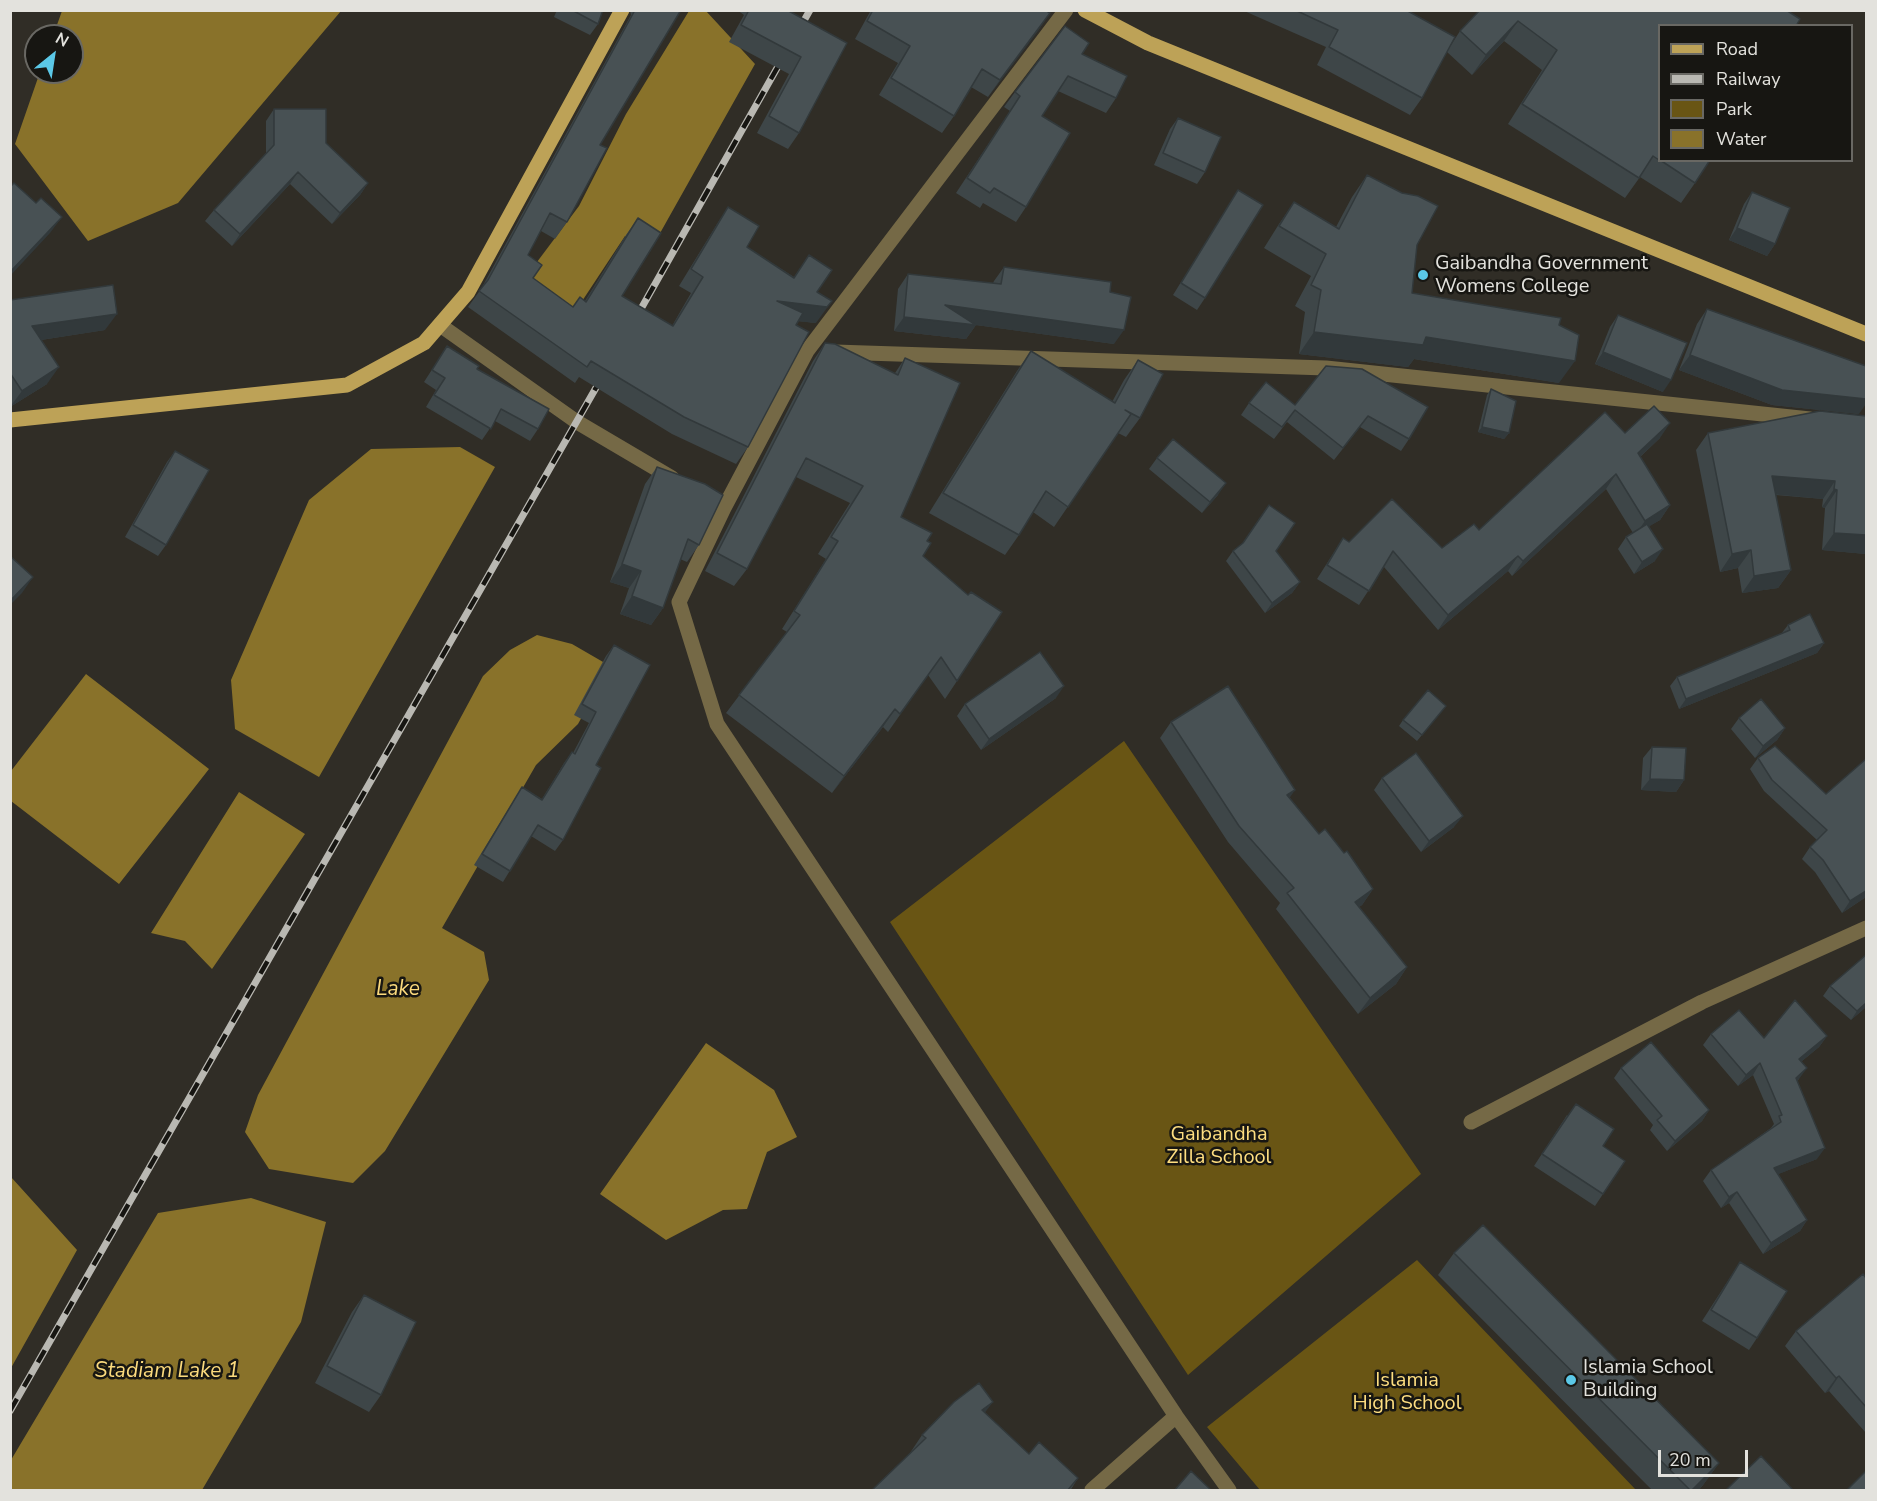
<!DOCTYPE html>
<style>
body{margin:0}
#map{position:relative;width:1877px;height:1501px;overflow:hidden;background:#302d26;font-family:"Nunito Sans",sans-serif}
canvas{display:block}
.frame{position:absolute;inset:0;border:12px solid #e3e2dd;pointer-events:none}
.legend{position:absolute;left:1658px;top:24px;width:195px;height:138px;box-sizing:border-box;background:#171612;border:2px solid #696863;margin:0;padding:8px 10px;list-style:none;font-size:18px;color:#e3e2dd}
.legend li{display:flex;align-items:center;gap:12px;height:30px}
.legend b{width:30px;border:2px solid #696863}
.north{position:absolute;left:24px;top:24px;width:60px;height:60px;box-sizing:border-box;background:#171612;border:2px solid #696863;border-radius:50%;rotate:30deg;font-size:16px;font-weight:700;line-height:24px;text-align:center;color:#e3e2dd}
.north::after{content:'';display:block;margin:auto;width:21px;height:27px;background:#5bc8e7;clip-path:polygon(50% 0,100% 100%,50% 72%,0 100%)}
.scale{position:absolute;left:1658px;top:1450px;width:90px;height:27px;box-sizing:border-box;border:3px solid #e3e2dd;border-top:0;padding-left:8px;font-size:18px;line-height:21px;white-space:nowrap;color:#e3e2dd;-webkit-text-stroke:4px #171612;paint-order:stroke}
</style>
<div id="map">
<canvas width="1877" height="1501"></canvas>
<div class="frame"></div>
<ul class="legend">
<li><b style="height:8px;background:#bda257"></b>Road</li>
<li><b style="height:8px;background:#b9b8b2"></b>Railway</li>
<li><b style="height:16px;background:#695514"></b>Park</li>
<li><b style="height:16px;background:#89722a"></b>Water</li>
</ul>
<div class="north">N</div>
<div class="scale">20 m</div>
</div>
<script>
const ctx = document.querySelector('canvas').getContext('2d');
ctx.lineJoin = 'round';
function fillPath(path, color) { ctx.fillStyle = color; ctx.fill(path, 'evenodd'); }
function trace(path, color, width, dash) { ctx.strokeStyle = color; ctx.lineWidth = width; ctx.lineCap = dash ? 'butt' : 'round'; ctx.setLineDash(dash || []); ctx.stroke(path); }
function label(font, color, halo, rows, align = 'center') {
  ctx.font = font + ' "Nunito Sans",sans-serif'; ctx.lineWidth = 5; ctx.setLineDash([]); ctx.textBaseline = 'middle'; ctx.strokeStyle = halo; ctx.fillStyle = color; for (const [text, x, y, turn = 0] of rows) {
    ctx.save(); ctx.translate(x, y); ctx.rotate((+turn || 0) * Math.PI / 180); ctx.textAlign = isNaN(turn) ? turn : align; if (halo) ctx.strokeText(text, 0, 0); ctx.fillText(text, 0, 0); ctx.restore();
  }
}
fillPath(new Path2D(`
 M 1124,741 L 1421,1174 L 1188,1375 L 890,922 Z
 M 1417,1260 L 1636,1490 L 1260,1490 L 1207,1427 Z`), '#695514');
fillPath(new Path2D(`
 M 62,11 L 62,10 L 341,11 L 178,203 L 88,241 L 15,144 L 40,72 L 72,72 L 72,36 L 53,36 Z
 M 689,11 L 706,11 L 755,64 L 650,251 L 625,236 L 563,330 L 522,282 L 579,206 L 626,114 Z
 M 460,447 L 495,467 L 319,777 L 235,729 L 231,680 L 309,500 L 371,449 Z
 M 537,635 L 572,644 L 610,666 L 578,724 L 536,765 L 442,928 L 484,952 L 489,980 L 385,1151 L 353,1183 L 269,1169 L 245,1132 L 258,1095 L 483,676 L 510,650 Z
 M 86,674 L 209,769 L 119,884 L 11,801 L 11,771 Z
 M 239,792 L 305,834 L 212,969 L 185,941 L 151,933 Z
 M 706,1043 L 774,1090 L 797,1137 L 767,1152 L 747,1209 L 723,1210 L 666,1240 L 600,1194 Z
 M 11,1177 L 77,1250 L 11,1368 Z
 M 251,1198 L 326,1222 L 301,1322 L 202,1490 L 11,1490 L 11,1460 L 158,1213 Z`), '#89722a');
trace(new Path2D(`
 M 1066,10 L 807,351 L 724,508 L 679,602 L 717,724 L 1176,1416 L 1229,1490
 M 440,325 L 577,422 L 672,478
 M 835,352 L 1326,368 L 1810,419
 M 1471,1122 L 1702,1002 L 1866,928
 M 1092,1490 L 1176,1416`), '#756946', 15);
trace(new Path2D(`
 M 1085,10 L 1148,43 L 1866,334
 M 10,420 L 347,385 L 424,343 L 468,292 L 622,10`), '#bda257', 15);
const rail = new Path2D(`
 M 797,33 L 810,10
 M 633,323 L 785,54
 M 10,1411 L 605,372`);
trace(rail, '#b9b8b2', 7);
trace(rail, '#171612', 4.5, [14]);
fillPath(new Path2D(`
 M 557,10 L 603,10 L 598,24 L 590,35 L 554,17 Z
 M 630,10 L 681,10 L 600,145 L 567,222 L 555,239 L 541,231 L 528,255 L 533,278 L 573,307 L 585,301 L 626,235 L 638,218 L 622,296 L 672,326 L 691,293 L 679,286 L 717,224 L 728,207 L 747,247 L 794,277 L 809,255 L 817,292 L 816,323 L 798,321 L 796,325 L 748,447 L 736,464 L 672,434 L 579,377 L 575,383 L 468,307 L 481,289 L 631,15 Z
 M 737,10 L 787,10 L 847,43 L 799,133 L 788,149 L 757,133 L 789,74 L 729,42 L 744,15 Z
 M 871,10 L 1045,10 L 1050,13 L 988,97 L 971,87 L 954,116 L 942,133 L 879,95 L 898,63 L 855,39 Z
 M 1242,10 L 1406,10 L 1451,45 L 1460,31 L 1480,10 L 1786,10 L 1695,183 L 1681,203 L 1640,177 L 1625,198 L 1508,124 L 1542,70 L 1504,41 L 1472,75 L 1447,52 L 1422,98 L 1410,115 L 1317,65 L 1326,47 Z
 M 1082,54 L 1116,98 L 1106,113 L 1058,91 L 1042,116 L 1026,207 L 1016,222 L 983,203 L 980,208 L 956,193 L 1010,111 L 1004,107 L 1015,92 Z
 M 274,109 L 326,143 L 368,183 L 360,195 L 332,224 L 290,184 L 232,246 L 205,221 L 214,210 L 266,153 L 266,121 Z
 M 1178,118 L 1205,172 L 1197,184 L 1154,165 L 1170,129 Z
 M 1367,175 L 1417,245 L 1412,293 L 1559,325 L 1559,383 L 1414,359 L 1408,367 L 1299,354 L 1305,312 L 1295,306 L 1311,276 L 1264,248 L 1279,224 L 1294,202 L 1336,227 L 1352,197 Z
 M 1238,190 L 1205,298 L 1197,310 L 1173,295 Z
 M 1752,192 L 1775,244 L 1767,256 L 1729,240 L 1744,204 Z
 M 1004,267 L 1110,292 L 1114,344 L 976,325 L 966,339 L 894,331 L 898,289 L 908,274 L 993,283 L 994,281 Z
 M 10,300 L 105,330 L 41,340 L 47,384 L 10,407 Z
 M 1707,309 L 1859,414 L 1772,405 L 1679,370 L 1697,324 Z
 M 1618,315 L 1663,392 L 1595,364 L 1610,327 Z
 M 825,343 L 895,373 L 905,358 L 901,517 L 927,541 L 923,556 L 957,681 L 945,699 L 928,675 L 888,732 L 883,727 L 832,793 L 726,713 L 787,632 L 782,629 L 826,559 L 818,554 L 850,503 L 796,477 L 747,569 L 734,586 L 705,571 L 813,361 Z
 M 447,346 L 477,369 L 538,429 L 530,441 L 495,421 L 482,440 L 426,407 L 436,390 L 424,382 Z
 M 1031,351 L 1112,402 L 1124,380 L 1138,360 L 1140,418 L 1126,437 L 1118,433 L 1054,527 L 1033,512 L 1019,535 L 1005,555 L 929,513 L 1017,371 Z
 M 1326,366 L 1409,439 L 1401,451 L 1360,427 L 1334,460 L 1287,422 L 1274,439 L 1241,415 L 1249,403 L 1295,405 Z
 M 1491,389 L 1509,433 L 1504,439 L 1478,432 L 1487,395 Z
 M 1866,416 L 1866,554 L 1822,550 L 1825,508 L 1822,507 L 1823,499 L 1776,495 L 1791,570 L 1778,588 L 1742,593 L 1738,568 L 1720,572 L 1696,450 L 1708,433 Z
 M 1625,433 L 1660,438 L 1640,457 L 1670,505 L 1660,520 L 1649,526 L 1655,561 L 1634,574 L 1618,549 L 1626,537 L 1633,533 L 1606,489 L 1512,576 L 1508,571 L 1438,630 L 1384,567 L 1359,605 L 1317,579 L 1343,538 L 1349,542 L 1442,548 L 1479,530 Z
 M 175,451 L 166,545 L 158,556 L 125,537 L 167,462 Z
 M 1157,458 L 1218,495 L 1202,513 L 1149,469 Z
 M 657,467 L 699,545 L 687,562 L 680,559 L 663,608 L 651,625 L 620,614 L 629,588 L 610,582 L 645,484 Z
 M 1233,551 L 1276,551 L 1300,582 L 1292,593 L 1265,613 L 1226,561 Z
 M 1788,625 L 1824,643 L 1817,653 L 1679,709 L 1670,686 L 1677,677 L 1781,634 Z
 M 614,645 L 596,765 L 563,840 L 555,851 L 531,836 L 503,882 L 474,865 L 522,787 L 542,799 L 564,763 L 572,752 L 573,753 L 589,723 L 574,715 L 606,656 Z
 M 1056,698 L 981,750 L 957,716 L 965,704 Z
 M 1446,706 L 1417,741 L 1399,726 L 1403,720 Z
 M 1739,718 L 1785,728 L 1777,740 L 1755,758 L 1731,729 Z
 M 1171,722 L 1290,798 L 1319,834 L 1373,889 L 1362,905 L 1359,907 L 1407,967 L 1396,984 L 1358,1014 L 1276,909 L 1280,903 L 1228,842 L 1160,738 Z
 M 1652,747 L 1684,780 L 1676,792 L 1641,790 L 1643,758 Z
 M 1758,758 L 1826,794 L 1866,759 L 1866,897 L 1842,913 L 1815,872 L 1802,859 L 1810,847 L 1817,840 L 1764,791 L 1750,769 Z
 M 1382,778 L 1454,827 L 1421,852 L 1374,790 Z
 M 1830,986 L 1866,1007 L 1851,1020 L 1823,996 Z
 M 1711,1034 L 1764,1038 L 1827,1036 L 1819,1047 L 1802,1061 L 1799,1079 L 1797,1081 L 1817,1159 L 1778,1174 L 1807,1220 L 1800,1231 L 1763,1254 L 1729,1203 L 1721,1208 L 1703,1181 L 1711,1170 L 1771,1128 L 1774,1124 L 1753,1075 L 1738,1086 L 1703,1045 Z
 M 1621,1068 L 1709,1110 L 1702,1121 L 1667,1151 L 1650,1130 L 1653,1125 L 1614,1078 Z
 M 1567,1115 L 1603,1146 L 1603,1194 L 1595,1206 L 1534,1166 Z
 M 1454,1253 L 1719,1463 L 1703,1485 L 1698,1491 L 1653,1491 L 1438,1275 Z
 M 1740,1262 L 1757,1338 L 1749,1350 L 1702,1321 Z
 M 1866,1278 L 1866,1433 L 1829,1391 L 1825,1393 L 1785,1346 L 1796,1331 Z
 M 364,1295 L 381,1395 L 369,1412 L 315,1383 L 352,1312 Z
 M 985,1413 L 1029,1454 L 1078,1478 L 1070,1491 L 871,1491 L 910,1453 L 922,1435 Z`), '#3e4648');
fillPath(new Path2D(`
 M 1050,13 L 1038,31 L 988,97 L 1000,80 Z
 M 1518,21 L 1504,41 L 1472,75 L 1486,55 Z
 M 298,172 L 290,184 L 232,246 L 240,234 Z
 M 368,183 L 360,195 L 332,224 L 340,213 Z
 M 62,217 L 50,233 L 10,276 L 10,272 Z
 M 1737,228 L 1775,244 L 1767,256 L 1729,240 Z
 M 777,301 L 832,301 L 816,323 L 765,318 Z
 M 945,305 L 1124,330 L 1114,344 L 976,325 L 966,339 L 894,331 L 904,317 Z
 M 117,314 L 105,330 L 21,343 L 32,326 Z
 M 1314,332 L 1426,337 L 1575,361 L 1559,383 L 1414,359 L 1408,367 L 1299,354 Z
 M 1603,352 L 1671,380 L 1663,392 L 1595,364 Z
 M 1690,355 L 1866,399 L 1866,404 L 1859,414 L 1772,405 L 1679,370 Z
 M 59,367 L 47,384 L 10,407 L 22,391 Z
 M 1670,423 L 1660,438 L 1628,468 L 1638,453 Z
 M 1482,427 L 1509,433 L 1504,439 L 1478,432 Z
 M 1616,474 L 1606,489 L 1512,576 L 1523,561 Z
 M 1772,476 L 1835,481 L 1823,499 L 1760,493 Z
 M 1226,483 L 1218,495 L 1202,513 L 1210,502 Z
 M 1834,489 L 1837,490 L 1825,508 L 1822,507 Z
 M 1670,505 L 1660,520 L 1635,535 L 1645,521 Z
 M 1834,533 L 1866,535 L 1866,554 L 1822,550 Z
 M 1663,549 L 1655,561 L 1634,574 L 1642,562 Z
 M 1751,550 L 1738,568 L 1720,572 L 1732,554 Z
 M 1518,556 L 1508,571 L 1438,630 L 1448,615 Z
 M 622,564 L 641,571 L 629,588 L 610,582 Z
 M 1791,570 L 1778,588 L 1742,593 L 1754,576 Z
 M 33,577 L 22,593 L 10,605 L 10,601 Z
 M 1300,582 L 1292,593 L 1265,613 L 1272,603 Z
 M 632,596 L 663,608 L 651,625 L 620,614 Z
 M 1824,643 L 1817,653 L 1679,709 L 1686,699 Z
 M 1064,686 L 1056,698 L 981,750 L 989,739 Z
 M 895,709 L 883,727 L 832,793 L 844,776 Z
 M 1785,728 L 1777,740 L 1755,758 L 1763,746 Z
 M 1650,779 L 1684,780 L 1676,792 L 1641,790 Z
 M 1295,790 L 1284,806 L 1287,795 Z
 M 1463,816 L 1454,827 L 1421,852 L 1429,841 Z
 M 1373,889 L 1362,905 L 1343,918 L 1355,902 Z
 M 1866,891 L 1866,897 L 1842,913 L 1850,901 Z
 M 1407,967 L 1396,984 L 1358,1014 L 1370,998 Z
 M 1866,1003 L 1866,1007 L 1851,1020 L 1857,1011 Z
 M 1827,1036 L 1819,1047 L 1791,1070 L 1799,1059 Z
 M 1760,1063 L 1753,1075 L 1738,1086 L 1746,1075 Z
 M 1807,1068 L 1799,1079 L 1788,1089 L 1796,1078 Z
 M 1709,1110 L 1702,1121 L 1667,1151 L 1675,1141 Z
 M 1825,1148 L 1817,1159 L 1766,1179 L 1774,1168 Z
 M 1737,1192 L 1729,1203 L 1721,1208 L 1729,1197 Z
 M 1807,1220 L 1800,1231 L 1763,1254 L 1771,1243 Z
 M 1839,1376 L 1829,1391 L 1825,1393 L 1836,1378 Z
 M 993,1402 L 980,1419 L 982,1410 Z
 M 1719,1463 L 1703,1485 L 1698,1491 L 1691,1491 Z`), '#32393b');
const building = new Path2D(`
 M 572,10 L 603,10 L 598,24 Z
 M 635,10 L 681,10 L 600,145 L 607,148 L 567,222 L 550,213 L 528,255 L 542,265 L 533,278 L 573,307 L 580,297 L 586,302 L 638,218 L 661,233 L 622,296 L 673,326 L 703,277 L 691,269 L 728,207 L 759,226 L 747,247 L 794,278 L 809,255 L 832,270 L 817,292 L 832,301 L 827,307 L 777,301 L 803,313 L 796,325 L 809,332 L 748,447 L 684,417 L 591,361 L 587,367 L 479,291 L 488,280 Z
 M 749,10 L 787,10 L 847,43 L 799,133 L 769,116 L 801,57 L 741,25 Z
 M 873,10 L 1045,10 L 1050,13 L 1000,80 L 982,69 L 954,116 L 891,78 L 910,46 L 867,21 Z
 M 1295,10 L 1406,10 L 1455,37 L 1422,98 L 1329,47 L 1338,30 Z
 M 1480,10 L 1786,10 L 1800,19 L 1796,26 L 1659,26 L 1659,160 L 1653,156 L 1639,178 L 1522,104 L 1557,50 L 1518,21 L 1486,55 L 1460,31 Z
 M 1065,26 L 1089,43 L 1082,54 L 1127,76 L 1116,98 L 1068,76 L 1042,116 L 1070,133 L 1026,207 L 994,188 L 990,193 L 967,178 L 1020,96 L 1015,92 Z
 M 274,109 L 326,109 L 326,143 L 368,183 L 340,213 L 298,172 L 240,234 L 214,210 L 274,145 Z
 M 1178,118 L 1221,137 L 1205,172 L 1163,153 Z
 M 1660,160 L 1710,160 L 1695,183 Z
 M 1367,175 L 1402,193 L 1418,196 L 1438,206 L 1417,245 L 1412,293 L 1561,318 L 1559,325 L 1579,335 L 1575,361 L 1426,337 L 1423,345 L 1314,332 L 1321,290 L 1311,285 L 1326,254 L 1279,226 L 1294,202 L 1339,229 Z
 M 14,183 L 36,203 L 41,198 L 62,217 L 10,272 L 10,187 Z
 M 1238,190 L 1263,205 L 1205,298 L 1181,283 Z
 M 1752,192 L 1790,208 L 1775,244 L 1737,228 Z
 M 1004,267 L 1111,282 L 1110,292 L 1131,297 L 1124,330 L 945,305 L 976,325 L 904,317 L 908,274 L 1001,284 Z
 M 113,285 L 117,314 L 32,326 L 59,367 L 22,391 L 10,373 L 10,300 Z
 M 1707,309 L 1866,366 L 1866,399 L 1782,390 L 1690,355 Z
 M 1618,315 L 1687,343 L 1671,380 L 1603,352 Z
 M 825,343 L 835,344 L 898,375 L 905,358 L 960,383 L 901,517 L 932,533 L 927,541 L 931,543 L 923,556 L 968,595 L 971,592 L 1002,612 L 957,681 L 941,657 L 900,714 L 895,709 L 844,776 L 739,695 L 800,615 L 794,611 L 838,541 L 831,537 L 863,486 L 806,458 L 747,569 L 717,553 Z
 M 447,346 L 479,366 L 477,369 L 549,409 L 538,429 L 501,409 L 491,429 L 434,395 L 445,378 L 432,370 Z
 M 1031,351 L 1115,403 L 1138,360 L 1163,374 L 1140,418 L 1125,410 L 1131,414 L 1068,507 L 1046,491 L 1019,535 L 943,493 Z
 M 1326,366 L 1362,369 L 1428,407 L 1409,439 L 1368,416 L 1343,448 L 1295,410 L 1282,427 L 1249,403 L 1266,382 L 1295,405 Z
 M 1491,389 L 1516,401 L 1509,433 L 1482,427 Z
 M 1654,406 L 1670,423 L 1638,453 L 1670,505 L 1645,521 L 1616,474 L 1523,561 L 1518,556 L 1448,615 L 1393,551 L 1369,591 L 1327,565 L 1343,538 L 1349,542 L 1392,499 L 1442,548 L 1474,524 L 1479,530 L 1605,412 L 1625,433 Z
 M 1820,411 L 1866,416 L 1866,535 L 1834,533 L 1837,490 L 1834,489 L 1835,481 L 1772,476 L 1791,570 L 1754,576 L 1751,550 L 1732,554 L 1708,433 Z
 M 1173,439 L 1226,483 L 1210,502 L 1157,458 Z
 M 175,451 L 209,470 L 166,545 L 133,525 Z
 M 657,467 L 705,484 L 723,495 L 699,545 L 688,539 L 663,608 L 632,596 L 641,571 L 622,564 Z
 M 1269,505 L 1295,523 L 1276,551 L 1300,582 L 1272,603 L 1233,551 L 1243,543 Z
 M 1647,524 L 1663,549 L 1642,562 L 1626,537 Z
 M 10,556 L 33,577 L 10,601 Z
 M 1810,614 L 1824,643 L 1686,699 L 1677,677 L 1790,630 L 1788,625 Z
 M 614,645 L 650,665 L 596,765 L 601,768 L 563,840 L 538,825 L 510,871 L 482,854 L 522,787 L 542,800 L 572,752 L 575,754 L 596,712 L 582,704 Z
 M 1040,652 L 1064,686 L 989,739 L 965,704 Z
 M 1228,686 L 1295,790 L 1287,795 L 1319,834 L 1325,829 L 1344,853 L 1347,851 L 1373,889 L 1355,902 L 1407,967 L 1370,998 L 1287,893 L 1294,888 L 1239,826 L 1171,722 Z
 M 1428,690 L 1446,706 L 1422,735 L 1403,720 Z
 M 1761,699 L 1785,728 L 1763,746 L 1739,718 Z
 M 1775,746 L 1826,794 L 1866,759 L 1866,891 L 1850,901 L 1823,860 L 1810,847 L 1827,830 L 1772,780 L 1758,758 Z
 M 1652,747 L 1686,748 L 1684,780 L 1650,779 Z
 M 1416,753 L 1463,816 L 1429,841 L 1382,778 Z
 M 1866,955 L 1866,1003 L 1857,1011 L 1830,986 Z
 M 1795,1000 L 1827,1036 L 1799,1059 L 1807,1068 L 1796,1078 L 1825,1148 L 1774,1168 L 1807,1220 L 1771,1243 L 1737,1192 L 1729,1197 L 1711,1170 L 1781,1122 L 1779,1116 L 1782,1115 L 1760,1063 L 1746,1075 L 1711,1034 L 1739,1010 L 1764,1038 Z
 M 1651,1042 L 1709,1110 L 1675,1141 L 1657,1120 L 1662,1116 L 1621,1068 Z
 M 1576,1104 L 1614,1129 L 1603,1146 L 1625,1161 L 1603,1194 L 1542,1154 Z
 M 1483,1225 L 1719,1463 L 1691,1491 L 1454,1253 Z
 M 1740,1262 L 1787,1291 L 1757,1338 L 1711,1310 Z
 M 1863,1274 L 1866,1278 L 1866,1407 L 1839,1376 L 1836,1378 L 1796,1331 Z
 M 364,1295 L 416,1322 L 381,1395 L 327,1366 Z
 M 979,1383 L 993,1402 L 982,1410 L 1029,1454 L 1039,1442 L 1078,1478 L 1067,1491 L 871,1491 L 926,1438 L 922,1435 L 954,1402 Z
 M 1761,1456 L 1794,1491 L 1729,1491 L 1727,1489 Z
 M 1191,1471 L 1212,1491 L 1174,1491 Z
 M 1866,1471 L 1866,1491 L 1846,1491 Z`);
fillPath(building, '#485154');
trace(building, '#32393b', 1.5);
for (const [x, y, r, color] of [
 [1423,275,6,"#5bc8e7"],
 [1571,1380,6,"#5bc8e7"]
]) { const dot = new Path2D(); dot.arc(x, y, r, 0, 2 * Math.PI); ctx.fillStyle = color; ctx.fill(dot); trace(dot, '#171612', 2); }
label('20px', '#e3e2dd', '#171612', [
 ["Gaibandha Government",1435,264],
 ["Womens College",1435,287],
 ["Islamia School",1583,1368],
 ["Building",1583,1391]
], 'left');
label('20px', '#fede80', '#171612', [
 ["Gaibandha",1219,1135],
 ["Zilla School",1219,1158],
 ["Islamia",1407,1381],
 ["High School",1407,1404]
]);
label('italic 21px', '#fbda7d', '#171612', [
 ["Lake",398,990],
 ["Stadiam Lake 1",167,1372]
]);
</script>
